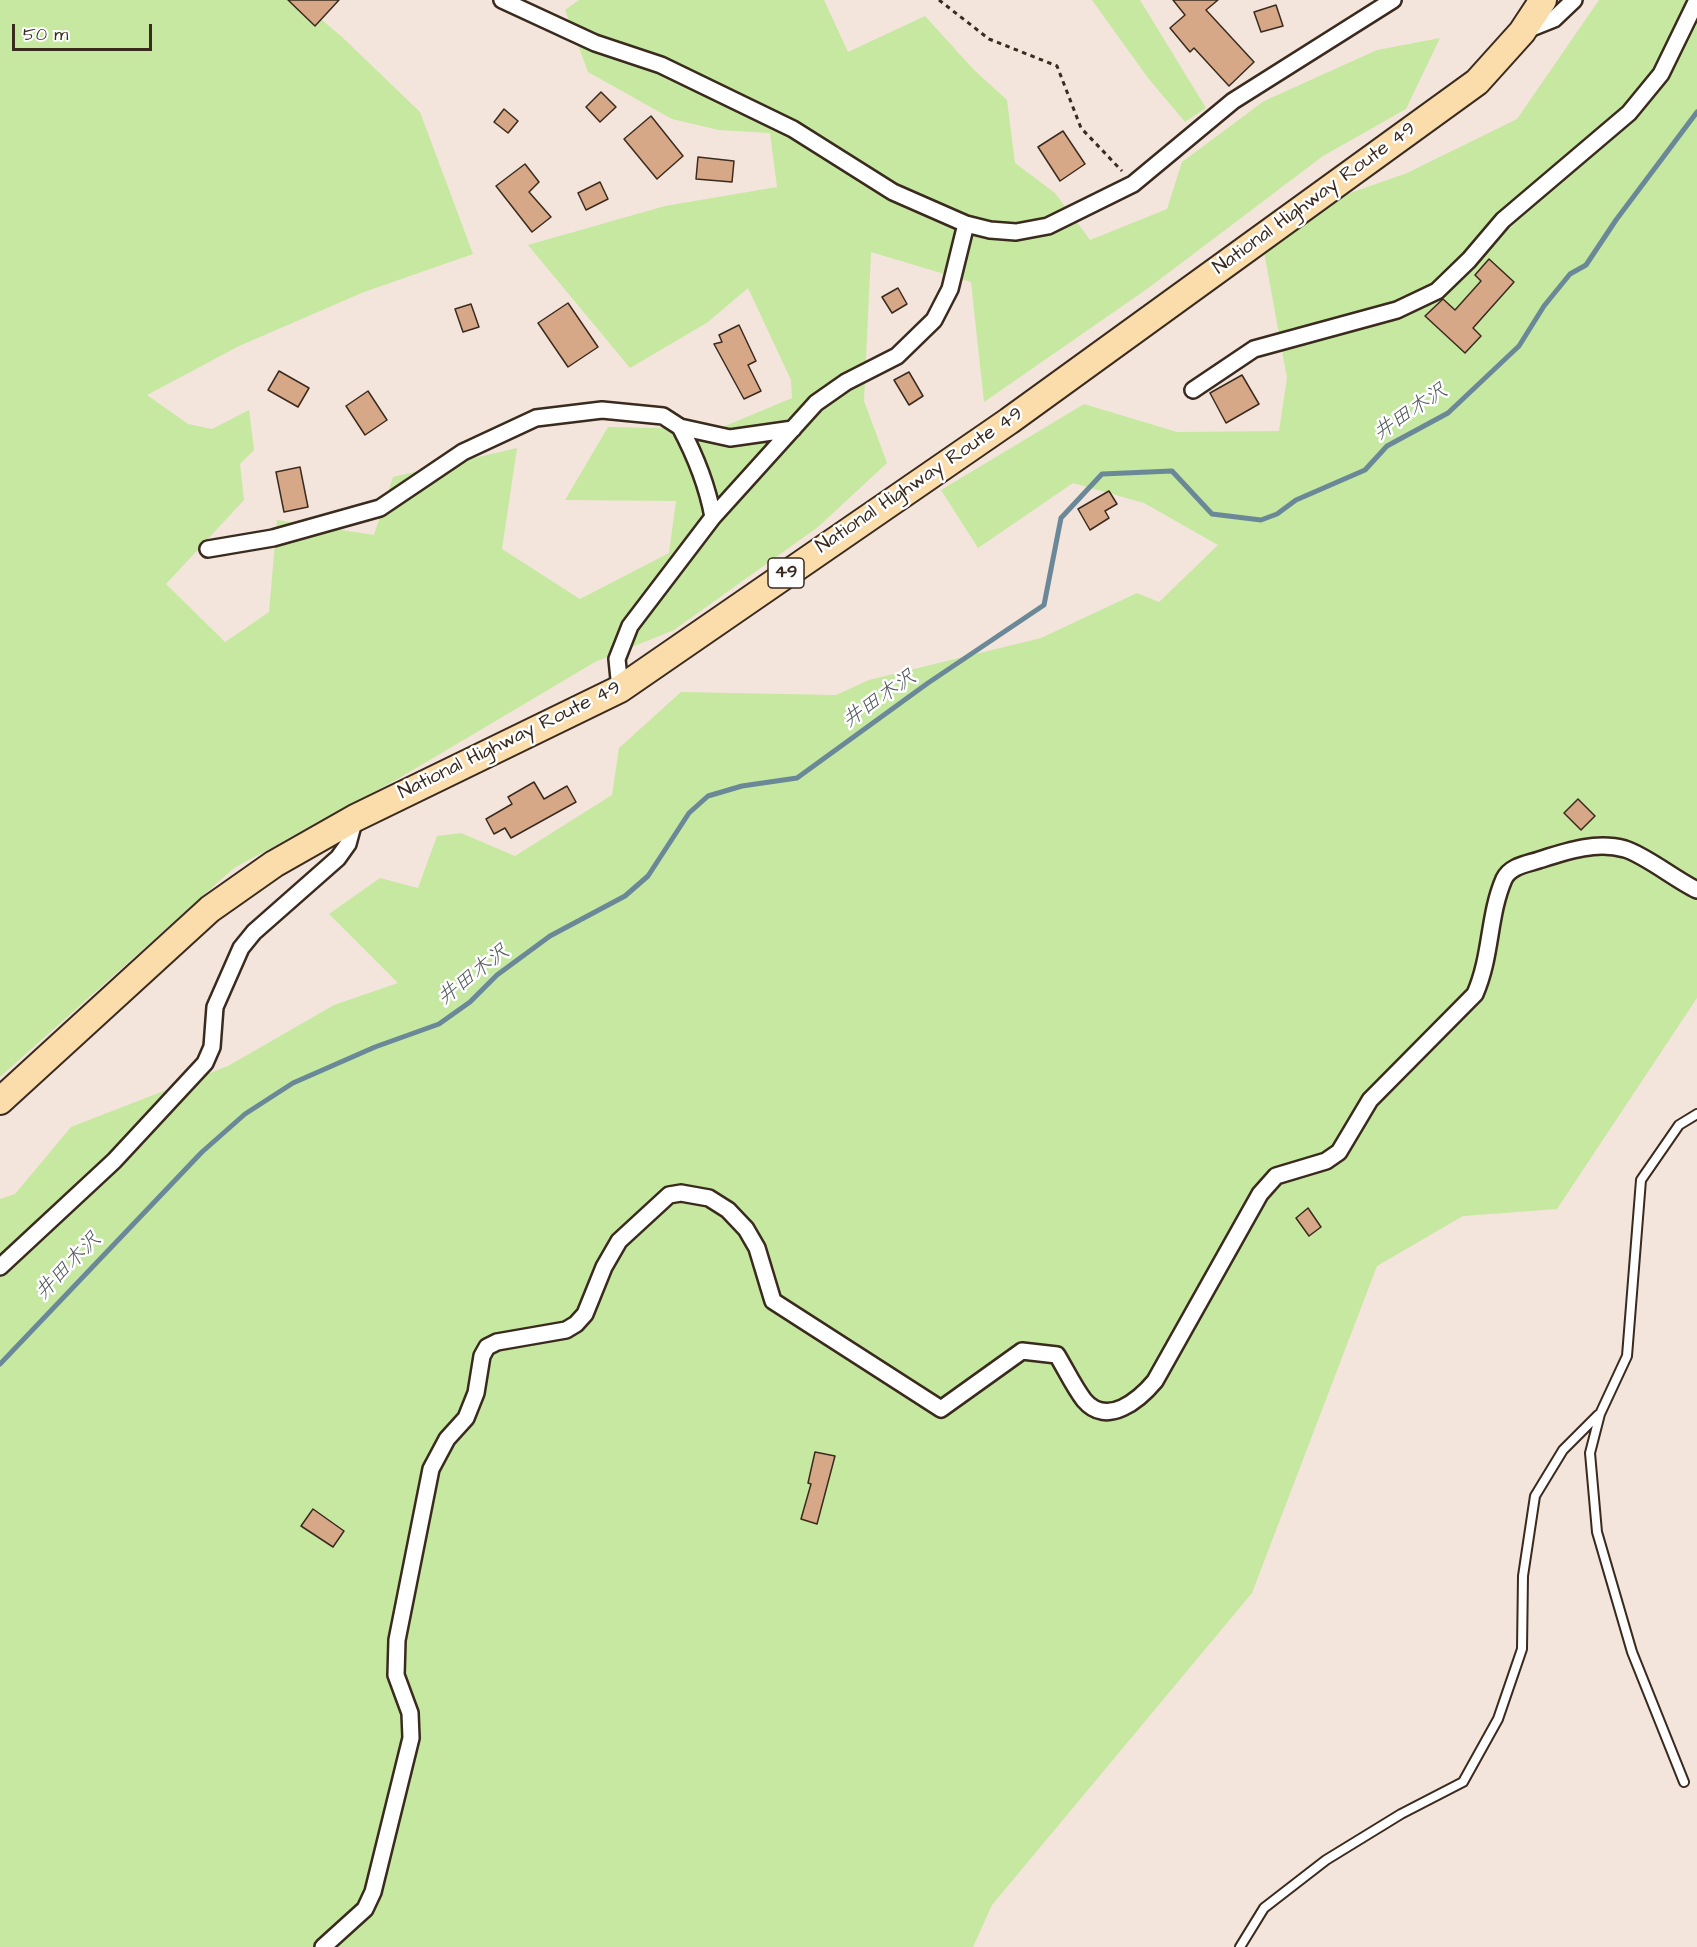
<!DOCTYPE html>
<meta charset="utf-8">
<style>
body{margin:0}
#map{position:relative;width:1697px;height:1947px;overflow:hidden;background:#f3e5db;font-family:"Architects Daughter",sans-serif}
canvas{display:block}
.scale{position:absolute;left:12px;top:24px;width:140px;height:27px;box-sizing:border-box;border:3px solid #3b2a1e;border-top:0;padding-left:8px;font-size:18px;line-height:21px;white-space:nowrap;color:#3b2a1e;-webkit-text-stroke:4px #fff;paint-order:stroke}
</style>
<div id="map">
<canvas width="1697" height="1947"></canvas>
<div class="scale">50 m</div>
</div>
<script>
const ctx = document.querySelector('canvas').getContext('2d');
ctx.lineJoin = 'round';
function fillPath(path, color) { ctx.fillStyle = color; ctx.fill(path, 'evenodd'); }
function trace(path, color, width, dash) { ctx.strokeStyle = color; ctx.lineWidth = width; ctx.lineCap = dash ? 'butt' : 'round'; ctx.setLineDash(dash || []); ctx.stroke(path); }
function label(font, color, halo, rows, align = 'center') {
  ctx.font = font + ' "Architects Daughter","Klee One",sans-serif'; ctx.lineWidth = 5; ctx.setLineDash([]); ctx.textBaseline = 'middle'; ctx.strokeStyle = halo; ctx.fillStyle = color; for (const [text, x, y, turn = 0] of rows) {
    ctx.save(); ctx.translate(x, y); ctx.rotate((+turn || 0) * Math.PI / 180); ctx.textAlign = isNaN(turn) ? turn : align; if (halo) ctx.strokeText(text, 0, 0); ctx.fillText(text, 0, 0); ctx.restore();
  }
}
fillPath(new Path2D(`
 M 0,0 L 298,0 L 341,36 L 420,112 L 473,254 L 364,292 L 239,346 L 147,395 L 188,424 L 212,429 L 249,410 L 254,450 L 240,464 L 244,500 L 166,584 L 225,642 L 269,612 L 277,520 L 374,535 L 393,477 L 517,448 L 502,549 L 580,599 L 669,553 L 676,501 L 565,500 L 608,427 L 718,429 L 792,398 L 791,380 L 748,288 L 708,322 L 630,368 L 528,245 L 665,206 L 777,187 L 770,133 L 719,130 L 672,119 L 588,72 L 565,10 L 579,0 L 824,0 L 848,52 L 925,16 L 974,70 L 1007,100 L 1015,163 L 1055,193 L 1090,240 L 1167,209 L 1182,162 L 1264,101 L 1377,50 L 1440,38 L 1406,109 L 1323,156 L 1147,289 L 984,402 L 971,282 L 871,252 L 864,401 L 887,463 L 818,527 L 674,630 L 595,662 L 396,780 L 234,868 L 0,1077 Z
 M 1092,0 L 1140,0 L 1206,108 L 1185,122 L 1148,78 Z
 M 1599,0 L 1697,0 L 1697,998 L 1557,1209 L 1463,1216 L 1377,1266 L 1252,1593 L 992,1905 L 973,1947 L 0,1947 L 0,1199 L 15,1194 L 71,1127 L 228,1066 L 334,1005 L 398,983 L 329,914 L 380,878 L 418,888 L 437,836 L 461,833 L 515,856 L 612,795 L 619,748 L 681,692 L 836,695 L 869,680 L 1041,638 L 1137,593 L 1159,602 L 1218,545 L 1144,503 L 1073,483 L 978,548 L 941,490 L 1084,404 L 1177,432 L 1279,431 L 1287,378 L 1263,246 L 1319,204 L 1407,173 L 1517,119 Z`), '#c6e8a1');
trace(new Path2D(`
 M 0,1364 L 202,1152 L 245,1114 L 293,1083 L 375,1047 L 439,1024 L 470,1002 L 497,975 L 550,936 L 625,896 L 648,876 L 689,813 L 708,796 L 742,786 L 797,778 L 928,683 L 1044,605 L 1061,518 L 1102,474 L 1172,471 L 1212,514 L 1261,520 L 1277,514 L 1296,500 L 1365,470 L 1387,446 L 1448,413 L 1519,346 L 1544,306 L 1570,274 L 1586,265 L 1616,220 L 1697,112`), '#6b8899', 5);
const building = new Path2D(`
 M 288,0 L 339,0 L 315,26 Z
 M 1173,0 L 1218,0 L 1206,10 L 1254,62 L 1229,86 L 1194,48 L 1190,52 L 1170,28 L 1185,15 Z
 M 1276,5 L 1283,26 L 1261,32 L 1254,12 Z
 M 601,92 L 616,107 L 600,122 L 586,107 Z
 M 504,109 L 518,121 L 508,133 L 494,122 Z
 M 651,116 L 683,156 L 657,179 L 624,139 Z
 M 1063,131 L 1085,164 L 1060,181 L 1038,147 Z
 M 698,157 L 734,161 L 732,182 L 696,179 Z
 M 525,164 L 539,182 L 529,192 L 551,217 L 532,232 L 496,186 Z
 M 600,182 L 608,199 L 586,210 L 578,193 Z
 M 1489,259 L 1514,282 L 1473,328 L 1481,336 L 1465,353 L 1425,316 L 1443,299 L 1455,310 L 1481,281 L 1475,275 Z
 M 898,288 L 907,304 L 892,313 L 882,297 Z
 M 568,303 L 598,347 L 568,367 L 538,323 Z
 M 471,304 L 479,327 L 463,332 L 455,309 Z
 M 739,325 L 756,361 L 748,365 L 761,391 L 744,399 L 714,344 L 722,342 L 719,335 Z
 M 279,371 L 309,388 L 298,407 L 268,390 Z
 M 909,372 L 923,396 L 909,405 L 894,380 Z
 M 1242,375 L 1259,404 L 1226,423 L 1210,393 Z
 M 368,391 L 387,420 L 365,435 L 346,406 Z
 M 300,467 L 308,507 L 284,512 L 276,472 Z
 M 1109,491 L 1117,504 L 1105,511 L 1109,518 L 1090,530 L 1078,509 Z
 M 534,782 L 544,799 L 567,786 L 576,802 L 511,838 L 505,828 L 494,834 L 486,819 L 512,804 L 508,797 Z
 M 1578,799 L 1595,816 L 1581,830 L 1564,813 Z
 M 1308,1208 L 1321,1227 L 1309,1236 L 1296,1218 Z
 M 815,1452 L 835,1456 L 817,1524 L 801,1519 L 811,1484 L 808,1483 Z
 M 313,1509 L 344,1531 L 333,1547 L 301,1526 Z`);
fillPath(building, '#d6a888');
trace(building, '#3b2a1e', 1.5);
const service = new Path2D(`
 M 1684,1782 L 1632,1652 L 1597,1532 L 1590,1453 L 1600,1414 L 1627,1356 L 1641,1180 L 1679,1125 L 1697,1114
 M 1240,1947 L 1264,1908 L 1326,1860 L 1401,1814 L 1463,1782 L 1498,1719 L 1522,1649 L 1523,1576 L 1535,1496 L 1563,1450 L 1598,1415`);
const minor = new Path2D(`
 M 502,0 L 595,43 L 661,65 L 793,129 L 893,192 L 966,224 L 990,230 L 1016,232 L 1048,226 L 1133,184 L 1233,101 L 1393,0
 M 1524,31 L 1554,19 L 1574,0
 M 1193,390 L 1254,349 L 1397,310 L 1437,291 L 1469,260 L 1503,220 L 1629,113 L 1661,74 L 1697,0
 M 713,517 C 707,484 696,457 680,427 L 730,438 L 793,429
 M 208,549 L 273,538 L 380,508 L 463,452 L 536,418 L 602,410 L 663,416 L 680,427
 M 620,689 L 617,659 L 630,626 L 713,517 L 816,403 L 846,382 L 897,356 L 934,320 L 950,289 L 966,224
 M 0,1267 L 114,1161 L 205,1063 L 212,1047 L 215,1007 L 241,948 L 254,932 L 338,858 L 348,844 L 355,818
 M 323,1947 L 365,1909 L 373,1892 L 411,1738 L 410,1713 L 396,1675 L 397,1640 L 431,1469 L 447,1439 L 466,1418 L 476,1393 L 482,1356 L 487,1347 L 497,1342 L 566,1330 L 576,1324 L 585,1314 L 604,1267 L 619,1241 L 669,1195 L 681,1193 L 709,1198 L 728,1210 L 746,1229 L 757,1248 L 773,1301 L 941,1409 L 1022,1351 L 1057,1355 C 1066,1370 1074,1387 1084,1400 C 1107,1428 1140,1399 1155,1381 L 1260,1194 L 1276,1176 L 1326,1161 L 1339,1152 L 1370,1100 L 1475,994 C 1492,955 1488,916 1504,879 C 1510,866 1527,864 1539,860 C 1567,851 1596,841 1625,849 C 1645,855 1676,880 1697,890`);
const trunk = new Path2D(`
 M 0,1101 L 210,909 L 274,864 L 355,818 L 620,689 L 1009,421 L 1477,82 L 1522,32 L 1543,0`);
trace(service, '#3b2a1e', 12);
trace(minor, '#3b2a1e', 20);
trace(trunk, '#3b2a1e', 30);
trace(new Path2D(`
 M 939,0 L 989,39 L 1057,66 L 1081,128 L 1122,171`), '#3b2a1e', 3, [4.5, 4.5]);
trace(service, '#fff', 8);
trace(minor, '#fff', 15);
trace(trunk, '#faddab', 26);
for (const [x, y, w] of [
 [786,573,36]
]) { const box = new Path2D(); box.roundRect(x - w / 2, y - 15, w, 30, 4.5); ctx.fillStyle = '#fff'; ctx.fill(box); trace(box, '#3b2a1e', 1.5); }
label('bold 18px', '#3b2a1e', null, [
 ["49",786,573]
]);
label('20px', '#3b2a1e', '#fff', [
 ["National Highway Route 49",1315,199,-36],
 ["National Highway Route 49",920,481,-34],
 ["National Highway Route 49",510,741,-26]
]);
label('italic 21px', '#53595c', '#fff', [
 ["井田木沢",1411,413,-34],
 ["井田木沢",880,700,-35],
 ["井田木沢",474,976,-38],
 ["井田木沢",69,1267,-46]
]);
</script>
